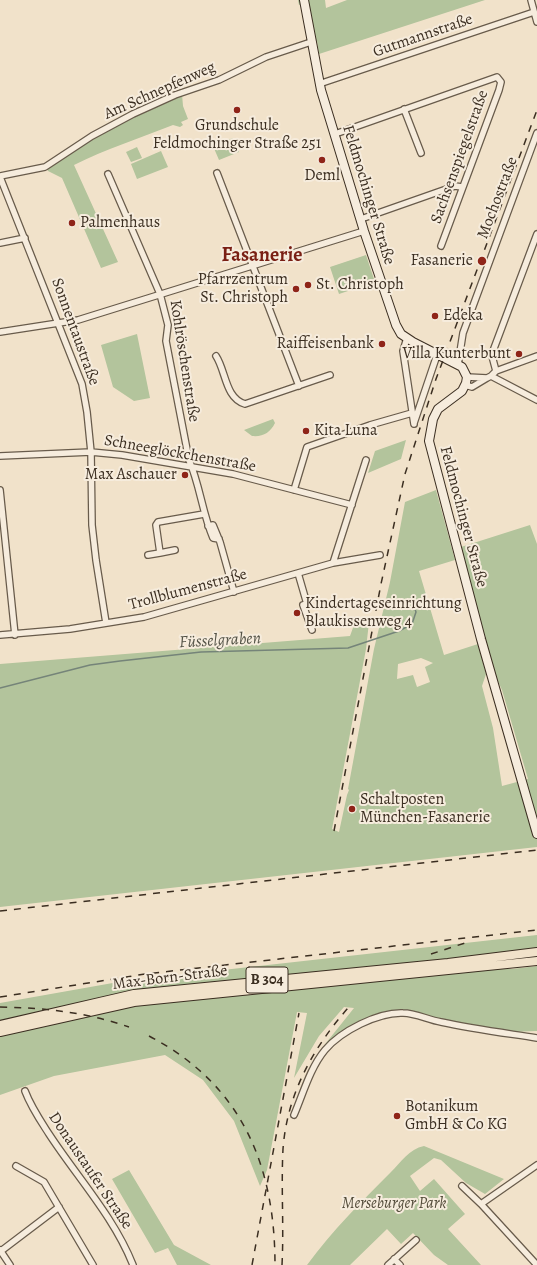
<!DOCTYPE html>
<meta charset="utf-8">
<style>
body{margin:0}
canvas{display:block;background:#f1e2ca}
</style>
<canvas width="537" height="1265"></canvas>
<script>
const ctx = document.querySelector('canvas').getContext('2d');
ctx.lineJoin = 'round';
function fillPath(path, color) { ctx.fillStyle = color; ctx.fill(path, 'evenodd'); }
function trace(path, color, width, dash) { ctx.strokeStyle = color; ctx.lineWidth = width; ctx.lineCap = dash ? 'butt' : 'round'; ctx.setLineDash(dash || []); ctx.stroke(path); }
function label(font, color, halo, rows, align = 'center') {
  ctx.font = font + ' Alegreya,serif'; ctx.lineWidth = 4; ctx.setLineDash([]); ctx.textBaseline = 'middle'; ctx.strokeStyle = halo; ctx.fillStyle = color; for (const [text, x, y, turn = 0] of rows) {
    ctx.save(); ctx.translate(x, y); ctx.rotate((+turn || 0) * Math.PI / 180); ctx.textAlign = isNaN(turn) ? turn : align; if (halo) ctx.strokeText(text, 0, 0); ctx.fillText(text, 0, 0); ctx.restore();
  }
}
fillPath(new Path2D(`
 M 298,0 L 325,0 L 326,8 L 347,0 L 485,0 L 319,54 L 317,41 L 311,42 L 305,4 L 299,5 Z
 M 182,94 L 183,106 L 188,119 L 181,122 L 183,125 L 180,127 L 173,125 C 140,138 106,149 74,165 L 118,262 L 101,268 L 62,178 L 48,171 L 46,167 C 89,138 135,115 182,94 Z
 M 233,138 L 239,152 L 219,160 L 213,146 Z
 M 137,147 L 142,158 L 131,162 L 126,152 Z
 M 161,151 L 168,167 L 137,179 L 131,164 Z
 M 366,255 L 375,282 L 339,294 L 330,267 Z
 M 137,334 L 150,398 L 134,401 L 113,387 L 101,345 Z
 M 273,419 L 275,423 C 270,433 263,437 252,436 L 244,430 Z
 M 406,440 L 401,459 L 368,473 L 375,451 Z
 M 436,490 L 455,560 L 419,571 L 444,655 L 478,644 L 486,674 L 482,686 L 493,728 L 502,786 L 528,779 L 502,690 L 495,675 L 461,547 L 530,525 L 537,544 L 537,847 L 0,907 L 0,664 L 350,636 L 354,625 L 369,622 L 366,649 L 332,829 L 339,832 L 347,795 L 349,790 L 348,789 L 374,649 L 390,582 L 405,502 ZM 421,658 L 433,663 L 425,667 L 430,682 L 417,687 L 413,675 L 397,679 L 398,664 Z
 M 537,935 L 537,948 L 447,959 L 135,991 L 89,1000 L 0,1021 L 0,1003 L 124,981 Z
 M 537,966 L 537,1031 L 511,1032 L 401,1012 L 374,1017 L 337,1034 L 322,1048 L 354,1008 L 344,1007 L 319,1036 L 294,1078 L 307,1013 L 297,1012 L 267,1170 L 260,1186 L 234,1121 L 203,1080 L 165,1055 L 54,1076 L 0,1095 L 0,1036 L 95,1013 L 135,1006 L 499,968 L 512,969 Z
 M 424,1146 L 504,1179 L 485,1194 L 466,1183 L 441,1160 L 434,1158 L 410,1176 L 420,1191 L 434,1179 L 465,1214 L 448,1229 L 481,1265 L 448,1265 L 434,1255 L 413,1233 L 401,1244 L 387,1229 L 350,1265 L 307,1265 C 333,1230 360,1203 391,1172 C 401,1162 409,1149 424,1146 Z
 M 129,1170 L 174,1245 L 211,1265 L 177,1265 L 168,1248 L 155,1253 L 112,1179 Z`), '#b3c49c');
trace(new Path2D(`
 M 0,688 L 90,665 L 120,661 L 201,652 L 348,648 L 399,631 L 412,624 L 416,612 L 411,598`), '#758479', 1.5);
const minor = new Path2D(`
 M 531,0 L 537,22
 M 319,84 L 534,12
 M 404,109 L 421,153
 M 335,134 L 497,77 L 501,82 L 499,90 L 441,246
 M 217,173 L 299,386
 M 108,174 L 160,294 L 168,325 L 166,341 L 189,460 C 200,485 202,512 213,538 L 219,539
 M 0,176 L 45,167 L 92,136 L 133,114 L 175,95 L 219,80 L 266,57 L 311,42
 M 0,177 L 82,384 L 87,412 L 91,452 L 92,525 L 96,560 L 106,623
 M 361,219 L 455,186 L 462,187
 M 0,243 L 25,238
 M 0,332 L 78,320 L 364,231
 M 407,338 L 403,351 L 414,424
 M 216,356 C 226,371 225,398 245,404 L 330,375
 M 458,365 L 463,333 L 537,133
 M 496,371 L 537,356
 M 491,376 L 496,371 L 492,356 L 493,351 L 537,234
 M 467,377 L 487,378 L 491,376 L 537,400
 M 465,385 L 472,387 L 487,378
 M 414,423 L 437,355
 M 0,456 L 91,452 L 122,455 L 233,474 L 352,505
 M 0,490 L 15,635
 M 294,490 L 307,447 L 370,425 L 412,413
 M 208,526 L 213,525 L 220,542 L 234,592
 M 160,553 L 175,550
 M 148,555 L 160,553 L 156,525 L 158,522 L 204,514
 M 333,563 L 366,460
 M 298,573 L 307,604 L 303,605 L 312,630
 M 0,635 L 70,629 L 144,617 L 333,563 L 380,555
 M 25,1091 C 31,1107 40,1120 49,1134 C 77,1177 114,1217 133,1265
 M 294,1115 C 303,1094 310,1068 325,1050 C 341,1031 378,1012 403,1013 C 416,1013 428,1020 441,1022 C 473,1029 505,1033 537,1038
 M 16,1166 L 44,1182 L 93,1265
 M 462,1186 L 481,1204 L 537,1265
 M 481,1204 L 537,1165
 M 0,1250 L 10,1265
 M 1,1251 L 59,1207
 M 394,1259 L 400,1265
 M 388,1265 L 416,1240`);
const secondary = new Path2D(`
 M 304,0 L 321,90 L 364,231 L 396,325 L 401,334 L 413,342 L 462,367 L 467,377 L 466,383 L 462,391 L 438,409 L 433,419 L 429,441 L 481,639 L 537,834`);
const primary = new Path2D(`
 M 0,1025 L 134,994 L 448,963 L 537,952
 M 0,1032 L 134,1002 L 537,961`);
trace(minor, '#685b4b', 8);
trace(secondary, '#3b2e21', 10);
trace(primary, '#3b2e21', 10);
trace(minor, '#f6ecdd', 5.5);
trace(secondary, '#f6ecdd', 8);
trace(primary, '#f1e2ca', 8);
trace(new Path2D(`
 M 334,831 L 381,584 L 405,474 L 436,379 L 537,110
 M 0,911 L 537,850
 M 431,954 L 468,942
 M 0,997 L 145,974 L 537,930
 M 0,1007 C 46,1008 85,1012 129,1027
 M 149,1036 C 241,1084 275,1164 275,1265
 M 252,1265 L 299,1013
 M 282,1265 C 284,1226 281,1188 283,1149 C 287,1094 313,1048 348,1008`), '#3b2e21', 1.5, [7, 7]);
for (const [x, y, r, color] of [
 [237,110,4,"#8f2418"],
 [322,160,4,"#8f2418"],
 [72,223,4,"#8f2418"],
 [482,261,5,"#8f2418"],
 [308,285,4,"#8f2418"],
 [296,289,4,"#8f2418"],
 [435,316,4,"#8f2418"],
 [382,344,4,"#8f2418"],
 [519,354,4,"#8f2418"],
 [306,431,4,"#8f2418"],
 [185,475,4,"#8f2418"],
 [297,613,4,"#8f2418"],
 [352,809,4,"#8f2418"],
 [397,1116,4,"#8f2418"]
]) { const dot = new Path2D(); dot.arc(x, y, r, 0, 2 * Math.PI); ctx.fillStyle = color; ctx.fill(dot); trace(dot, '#f6ecdd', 1.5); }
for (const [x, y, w] of [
 [267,980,42]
]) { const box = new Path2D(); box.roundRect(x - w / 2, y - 13, w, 26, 3); ctx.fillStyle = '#f6ecdd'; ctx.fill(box); trace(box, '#3b2e21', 1); }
label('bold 15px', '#3b2e21', null, [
 ["B 304",267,980]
]);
label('16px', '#3b2e21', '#f6ecdd', [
 ["Gutmannstraße",423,36,-19],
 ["Am Schnepfenweg",160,91,-24],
 ["Sachsenspiegelstraße",460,157,-70],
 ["Feldmochinger Straße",368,195,73],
 ["Mochostraße",498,198,-69],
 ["Sonnentaustraße",75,332,70],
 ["Kohlröschenstraße",184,361,81],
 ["Schneeglöckchenstraße",180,454,10],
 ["Feldmochinger Straße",463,517,75],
 ["Trollblumenstraße",188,590,-15],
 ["Max-Born-Straße",170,978,-7],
 ["Donaustaufer Straße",90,1171,56]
]);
label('16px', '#3b2e21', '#f6ecdd', [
 ["Grundschule",237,126,"center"],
 ["Feldmochinger Straße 251",237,144,"center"],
 ["Deml",322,176,"center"],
 ["Palmenhaus",80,223],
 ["Fasanerie",473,261,"right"],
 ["Pfarrzentrum",288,280,"right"],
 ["St. Christoph",288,298,"right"],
 ["St. Christoph",316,285],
 ["Edeka",443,316],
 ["Raiffeisenbank",374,344,"right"],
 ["Villa Kunterbunt",511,354,"right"],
 ["Kita Luna",314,431],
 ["Max Aschauer",177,475,"right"],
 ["Kindertageseinrichtung",305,604],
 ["Blaukissenweg 4",305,622],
 ["Schaltposten",360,800],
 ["München-Fasanerie",360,818],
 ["Botanikum",405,1107],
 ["GmbH & Co KG",405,1125]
], 'left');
label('italic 16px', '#534c3a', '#f6ecdd', [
 ["Merseburger Park",394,1204]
]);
label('italic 17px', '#535246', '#f6ecdd', [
 ["Füsselgraben",220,641,-3]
]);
label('bold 20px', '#7a1f14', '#f6ecdd', [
 ["Fasanerie",262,256]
]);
</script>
